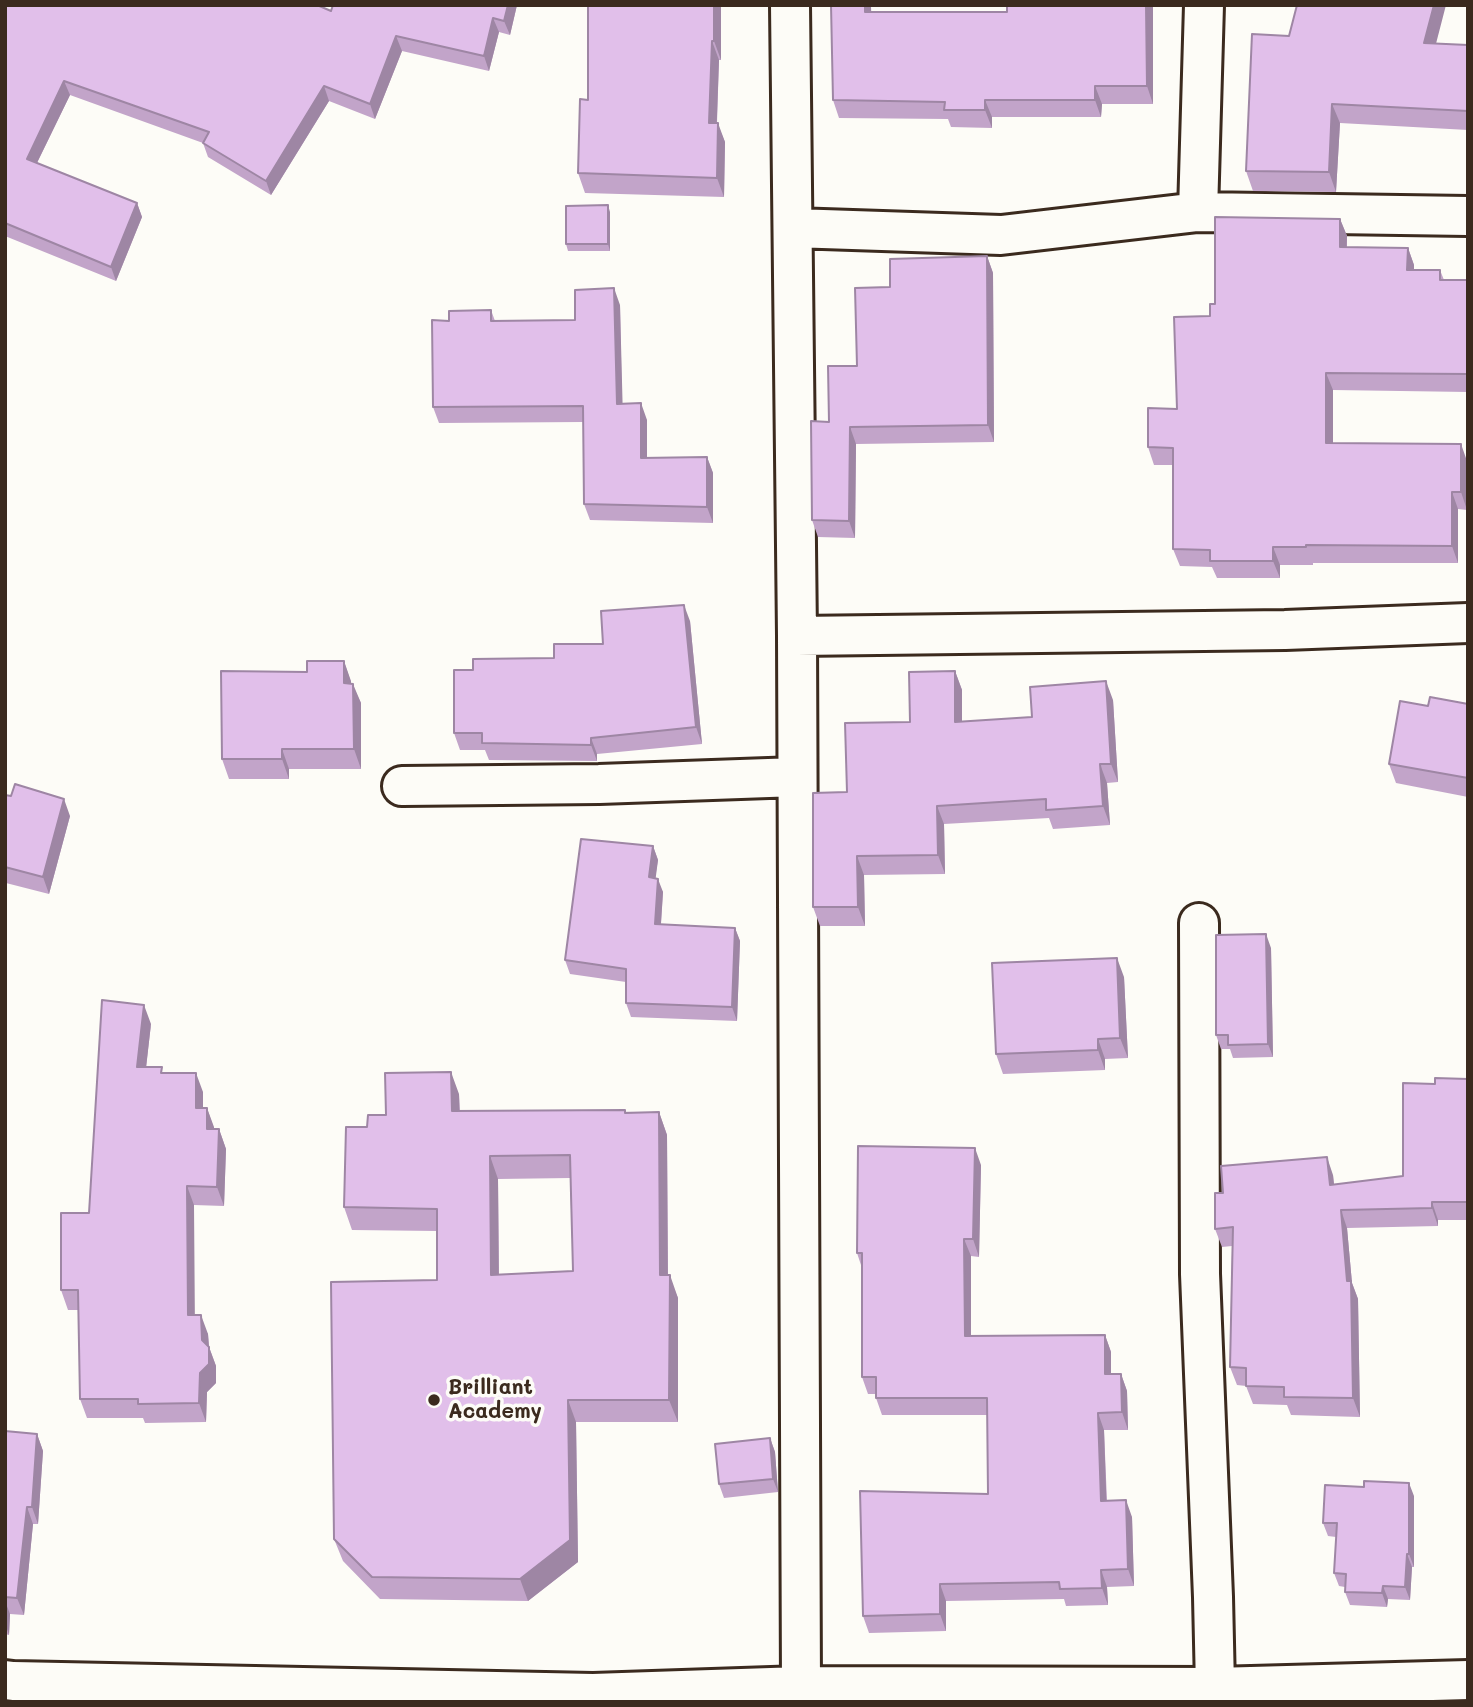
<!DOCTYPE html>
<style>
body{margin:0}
#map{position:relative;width:1473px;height:1707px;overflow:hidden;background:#fdfcf7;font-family:Mali,sans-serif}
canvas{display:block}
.frame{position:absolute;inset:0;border:7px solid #3b2a1e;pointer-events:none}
</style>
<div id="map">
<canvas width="1473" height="1707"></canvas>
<div class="frame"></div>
</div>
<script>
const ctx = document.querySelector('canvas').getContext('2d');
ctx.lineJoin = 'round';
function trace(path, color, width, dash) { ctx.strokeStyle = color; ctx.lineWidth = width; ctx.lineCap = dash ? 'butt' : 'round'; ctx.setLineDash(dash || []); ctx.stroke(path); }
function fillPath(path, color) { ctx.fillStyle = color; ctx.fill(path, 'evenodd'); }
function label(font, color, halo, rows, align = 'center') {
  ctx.font = font + ' Mali,sans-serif'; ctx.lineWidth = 7; ctx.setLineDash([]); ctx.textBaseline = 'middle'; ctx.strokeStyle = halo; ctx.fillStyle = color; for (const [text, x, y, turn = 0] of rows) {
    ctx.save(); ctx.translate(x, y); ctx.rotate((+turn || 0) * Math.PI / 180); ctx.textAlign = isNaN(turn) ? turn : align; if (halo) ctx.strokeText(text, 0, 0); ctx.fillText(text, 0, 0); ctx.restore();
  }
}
const minor = new Path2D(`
 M 790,5 L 797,636 L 801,1686
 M 1198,212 L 1204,5
 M 793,228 L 1001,235 L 1198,212 L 1468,216
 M 797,636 L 1285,630 L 1468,623
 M 402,786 L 599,784 L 797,777
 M 1199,923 L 1200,1274 L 1213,1597 L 1215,1687
 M 5,1680 L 13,1681 L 593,1693 L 801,1686 L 1215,1687 L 1468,1680`);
trace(minor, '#3b2a1e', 44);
trace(minor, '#fdfcf7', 38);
fillPath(new Path2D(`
 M 5,5 L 331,11 L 333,5 L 517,5 L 510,35 L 499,32 L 489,71 L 402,51 L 375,119 L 329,101 L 271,195 L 208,157 L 203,143 L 70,95 L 37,163 L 137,203 L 142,217 L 116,281 L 5,236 Z
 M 588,5 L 721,5 L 721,60 L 719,60 L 717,123 L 725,142 L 724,197 L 585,193 L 578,173 L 588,100 Z
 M 1007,5 L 1153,5 L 1153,104 L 1102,104 L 1101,117 L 992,117 L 992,128 L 951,127 L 948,119 L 839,118 L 833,100 L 871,7 L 871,12 L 1007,12 Z
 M 1252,34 L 1468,45 L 1468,130 L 1340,123 L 1336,192 L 1253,191 L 1246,171 Z
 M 610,212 L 610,251 L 568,251 L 566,244 Z
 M 1340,219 L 1347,236 L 1347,247 L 1408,248 L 1414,265 L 1414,270 L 1440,270 L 1444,280 L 1468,280 L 1468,392 L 1333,390 L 1333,443 L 1467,461 L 1467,510 L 1458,509 L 1458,563 L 1313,563 L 1313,565 L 1280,565 L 1280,578 L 1217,578 L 1212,567 L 1180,566 L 1173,549 L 1173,465 L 1154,465 L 1148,447 L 1177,409 L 1215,304 Z
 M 987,256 L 993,273 L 994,442 L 856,444 L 855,538 L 818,537 L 812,520 L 829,422 L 857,366 L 890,287 Z
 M 620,305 L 622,404 L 647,420 L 647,458 L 707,457 L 713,473 L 713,523 L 590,520 L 584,504 L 583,422 L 439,423 L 433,407 L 449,321 L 491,310 L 495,321 L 575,320 Z
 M 690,621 L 702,744 L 597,754 L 597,761 L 489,760 L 485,750 L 460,750 L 454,733 L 473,670 L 554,658 Z
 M 344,661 L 351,683 L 361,703 L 361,769 L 289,769 L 289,779 L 229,779 L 222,759 L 307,672 Z
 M 955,671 L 962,690 L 962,722 L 1032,717 L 1113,700 L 1118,782 L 1107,783 L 1110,825 L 1053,829 L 1049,818 L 944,824 L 945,874 L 864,875 L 865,926 L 820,926 L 813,907 L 847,792 Z
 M 1468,704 L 1468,797 L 1396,783 L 1389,764 L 1428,706 Z
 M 5,795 L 70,816 L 49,894 L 6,883 L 5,887 Z
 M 653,846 L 658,860 L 655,878 L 663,892 L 661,924 L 735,928 L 740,941 L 737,1021 L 631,1017 L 626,1003 L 626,982 L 570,974 L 565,960 Z
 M 1271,948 L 1273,1057 L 1233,1058 L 1230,1049 L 1221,1049 L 1216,1035 Z
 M 1124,977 L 1128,1058 L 1105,1059 L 1105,1070 L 1003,1074 L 996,1054 Z
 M 151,1024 L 146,1067 L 164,1073 L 203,1092 L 203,1108 L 207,1108 L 214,1129 L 219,1129 L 226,1149 L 224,1206 L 194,1205 L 194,1315 L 208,1334 L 209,1347 L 216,1366 L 216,1383 L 207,1392 L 206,1422 L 145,1423 L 143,1418 L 87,1418 L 80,1399 L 78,1310 L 68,1310 L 61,1290 L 89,1213 Z
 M 1468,1079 L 1468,1220 L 1438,1220 L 1438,1226 L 1347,1228 L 1352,1283 L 1358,1299 L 1360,1417 L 1291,1415 L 1287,1405 L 1253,1404 L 1246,1386 L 1237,1385 L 1230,1367 L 1232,1246 L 1222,1247 L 1215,1229 L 1333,1175 L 1334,1185 L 1403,1176 L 1435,1084 Z
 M 459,1094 L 460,1111 L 659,1112 L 667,1135 L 668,1275 L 678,1298 L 678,1422 L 576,1422 L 578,1562 L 528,1601 L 380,1599 L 343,1561 L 334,1539 L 437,1280 L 437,1231 L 352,1230 L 344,1207 L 367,1127 L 386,1115 ZM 570,1178 L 573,1271 L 499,1275 L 498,1179 Z
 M 981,1165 L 979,1257 L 971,1256 L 971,1336 L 1105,1335 L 1111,1352 L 1111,1374 L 1121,1374 L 1127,1391 L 1128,1430 L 1104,1430 L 1107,1501 L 1132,1517 L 1134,1586 L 1107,1587 L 1108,1605 L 1066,1606 L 1064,1599 L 946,1601 L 946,1631 L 869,1633 L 863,1616 L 988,1494 L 987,1415 L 882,1415 L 876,1398 L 876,1394 L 868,1394 L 862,1377 L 862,1268 L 857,1253 Z
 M 5,1431 L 37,1434 L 43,1451 L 38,1524 L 33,1524 L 24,1615 L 10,1614 L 9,1635 L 5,1634 Z
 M 770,1438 L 775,1452 L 778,1492 L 724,1498 L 719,1484 Z
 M 1414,1496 L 1414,1567 L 1412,1567 L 1410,1600 L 1388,1599 L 1387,1607 L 1350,1605 L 1345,1592 L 1345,1587 L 1339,1586 L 1334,1573 L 1336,1537 L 1328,1536 L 1323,1523 Z`), '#c2a4c9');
fillPath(new Path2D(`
 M 508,5 L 517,5 L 510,35 L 504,21 Z
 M 714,5 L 721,5 L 721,60 L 714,41 Z
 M 865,5 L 871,5 L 871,7 L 872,30 L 865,12 Z
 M 1146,5 L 1153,5 L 1153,104 L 1147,86 Z
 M 1434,5 L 1446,5 L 1431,63 L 1424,43 Z
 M 493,18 L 499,32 L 489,71 L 484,56 Z
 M 396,36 L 402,51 L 375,119 L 370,104 Z
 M 712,41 L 719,60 L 716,143 L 709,123 Z
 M 64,81 L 70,95 L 32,173 L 27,159 Z
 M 324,86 L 329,101 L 271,195 L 266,181 Z
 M 1095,86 L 1102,104 L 1101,117 L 1095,100 Z
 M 985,100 L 992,117 L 992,128 L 985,110 Z
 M 1332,104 L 1340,123 L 1336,192 L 1329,172 Z
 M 718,123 L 725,142 L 724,197 L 717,178 Z
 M 137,203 L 142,217 L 116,281 L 111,267 Z
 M 608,205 L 610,212 L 610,251 L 608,244 Z
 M 1340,219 L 1347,236 L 1346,264 L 1340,247 Z
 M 1408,248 L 1414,265 L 1414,287 L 1407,270 Z
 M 987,256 L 993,273 L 994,442 L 988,425 Z
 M 614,288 L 620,305 L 623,420 L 617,404 Z
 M 1326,373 L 1333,390 L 1333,461 L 1326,443 Z
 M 641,403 L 647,420 L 647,474 L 641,458 Z
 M 850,427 L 856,444 L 855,538 L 849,521 Z
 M 1461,444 L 1467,461 L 1467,510 L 1461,492 Z
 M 707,457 L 713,473 L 713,523 L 707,507 Z
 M 1452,492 L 1458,509 L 1458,563 L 1452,546 Z
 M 1273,547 L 1280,565 L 1280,578 L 1273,561 Z
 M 684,605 L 690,621 L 702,744 L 696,727 Z
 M 344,661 L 351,681 L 351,703 L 344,683 Z
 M 955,671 L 962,690 L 962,741 L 955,722 Z
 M 1106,681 L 1113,700 L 1118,782 L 1111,764 Z
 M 353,684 L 361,703 L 361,769 L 354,749 Z
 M 591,738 L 597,754 L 597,761 L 591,745 Z
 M 282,749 L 289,769 L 289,779 L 282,759 Z
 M 1100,764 L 1107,783 L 1110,825 L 1103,806 Z
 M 64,799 L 70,816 L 49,894 L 43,877 Z
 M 937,806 L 944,824 L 945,874 L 938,855 Z
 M 653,846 L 658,860 L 654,891 L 649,877 Z
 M 857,856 L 864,875 L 865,926 L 858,907 Z
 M 658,879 L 663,892 L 660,937 L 655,924 Z
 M 735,928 L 740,941 L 737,1021 L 732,1007 Z
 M 1266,934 L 1271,948 L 1273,1057 L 1268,1044 Z
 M 1117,958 L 1124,977 L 1128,1058 L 1120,1038 Z
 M 144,1005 L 151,1024 L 144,1086 L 137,1067 Z
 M 1098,1039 L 1105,1059 L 1105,1070 L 1098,1050 Z
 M 451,1072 L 459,1094 L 460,1133 L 452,1111 Z
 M 196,1073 L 203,1092 L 203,1127 L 196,1108 Z
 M 207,1108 L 214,1127 L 214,1148 L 207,1129 Z
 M 659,1112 L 667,1135 L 668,1298 L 660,1275 Z
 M 219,1129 L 226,1149 L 224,1206 L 217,1187 Z
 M 975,1148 L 981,1165 L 979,1257 L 973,1239 Z
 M 490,1156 L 498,1179 L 499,1298 L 491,1275 Z
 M 1327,1157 L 1333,1175 L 1336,1203 L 1330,1185 Z
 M 187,1186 L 194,1205 L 195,1334 L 188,1315 Z
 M 1432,1202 L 1438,1220 L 1438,1226 L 1432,1208 Z
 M 1341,1210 L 1347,1228 L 1352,1283 L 1358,1299 L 1360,1417 L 1353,1398 L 1347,1281 Z
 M 964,1239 L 971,1256 L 971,1353 L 965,1336 Z
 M 670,1275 L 678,1298 L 678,1422 L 669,1400 Z
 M 201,1315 L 208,1334 L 209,1347 L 216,1366 L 216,1383 L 207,1392 L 206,1422 L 199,1403 L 202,1340 Z
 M 1105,1335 L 1111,1352 L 1111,1391 L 1105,1374 Z
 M 1121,1374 L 1127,1391 L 1128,1430 L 1122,1412 Z
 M 568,1400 L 576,1422 L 578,1562 L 528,1601 L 520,1579 Z
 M 1098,1413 L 1104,1430 L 1107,1518 L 1101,1501 Z
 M 37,1434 L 43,1451 L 38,1524 L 32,1507 Z
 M 770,1438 L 775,1452 L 778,1492 L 773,1479 Z
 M 1409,1483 L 1414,1496 L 1414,1567 L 1409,1554 Z
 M 1126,1500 L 1132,1517 L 1134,1586 L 1128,1569 Z
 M 27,1507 L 33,1524 L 24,1615 L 17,1598 Z
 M 1407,1554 L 1412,1567 L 1410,1600 L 1405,1587 Z
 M 1101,1570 L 1107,1587 L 1108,1605 L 1102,1588 Z
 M 940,1584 L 946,1601 L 946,1631 L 940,1614 Z
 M 1383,1586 L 1388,1599 L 1387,1607 L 1382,1593 Z
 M 5,1601 L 10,1614 L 9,1635 L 5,1623 Z`), '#9e86a4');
const building = new Path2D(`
 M 5,5 L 317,5 L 331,11 L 333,5 L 508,5 L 504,21 L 493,18 L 484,56 L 396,36 L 370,104 L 324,86 L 266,181 L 203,143 L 209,132 L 64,81 L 27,159 L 137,203 L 111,267 L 5,223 Z
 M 588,5 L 714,5 L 714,41 L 712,41 L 709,123 L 718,123 L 717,178 L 578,173 L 580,99 L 588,100 Z
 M 831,5 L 865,5 L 865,12 L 1007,12 L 1007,5 L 1146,5 L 1147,86 L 1095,86 L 1095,100 L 985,100 L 985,110 L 944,110 L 945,102 L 833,100 Z
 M 1297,5 L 1434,5 L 1424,43 L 1468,45 L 1468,111 L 1332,104 L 1329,172 L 1246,171 L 1252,34 L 1289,36 Z
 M 608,205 L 608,244 L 566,244 L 566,206 Z
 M 1215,217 L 1340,219 L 1340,247 L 1408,248 L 1407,270 L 1440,270 L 1440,280 L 1468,280 L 1468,374 L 1326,373 L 1326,443 L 1461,444 L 1461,492 L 1452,492 L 1452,546 L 1306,545 L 1306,547 L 1273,547 L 1273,561 L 1210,561 L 1210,550 L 1173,549 L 1173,448 L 1148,447 L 1148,408 L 1177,409 L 1174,317 L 1210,316 L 1210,304 L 1215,304 Z
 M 987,256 L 988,425 L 850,427 L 849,521 L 812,520 L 811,421 L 829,422 L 828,366 L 857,366 L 855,288 L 890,287 L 890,259 Z
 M 614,288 L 617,404 L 641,403 L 641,458 L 707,457 L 707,507 L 584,504 L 583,406 L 433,407 L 432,320 L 449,321 L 449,311 L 491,310 L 491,321 L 575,320 L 575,290 Z
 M 684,605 L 696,727 L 591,738 L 591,745 L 482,743 L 482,733 L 454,733 L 454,670 L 473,670 L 473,659 L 554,658 L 554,644 L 603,644 L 601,611 Z
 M 307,661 L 344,661 L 344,683 L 353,684 L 354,749 L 282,749 L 282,759 L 222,759 L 221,671 L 307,672 Z
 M 955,671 L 955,722 L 1032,717 L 1030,687 L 1106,681 L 1111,764 L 1100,764 L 1103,806 L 1046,810 L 1046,799 L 937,806 L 938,855 L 857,856 L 858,907 L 813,907 L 813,793 L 847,792 L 845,723 L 910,722 L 909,672 Z
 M 1430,697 L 1468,704 L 1468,778 L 1389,764 L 1400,701 L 1428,706 Z
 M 15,784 L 64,799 L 43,877 L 5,867 L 5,795 L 11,796 Z
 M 581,839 L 653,846 L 649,877 L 658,879 L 655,924 L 735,928 L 732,1007 L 626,1003 L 626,969 L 565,960 Z
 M 1266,934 L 1268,1044 L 1228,1045 L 1228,1035 L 1216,1035 L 1216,935 Z
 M 1117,958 L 1120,1038 L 1098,1039 L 1098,1050 L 996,1054 L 992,963 Z
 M 102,1000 L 144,1005 L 137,1067 L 162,1067 L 161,1073 L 196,1073 L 196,1108 L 207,1108 L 207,1129 L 219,1129 L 217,1187 L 187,1186 L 188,1315 L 201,1315 L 202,1340 L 209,1347 L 209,1364 L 200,1373 L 199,1403 L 138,1404 L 138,1399 L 80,1399 L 78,1290 L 61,1290 L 61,1213 L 89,1213 Z
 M 451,1072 L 452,1111 L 625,1110 L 625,1113 L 659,1112 L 660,1275 L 670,1275 L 669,1400 L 568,1400 L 570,1540 L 520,1579 L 372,1577 L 334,1539 L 331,1282 L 437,1280 L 437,1209 L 344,1207 L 346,1127 L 367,1127 L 368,1115 L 386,1115 L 385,1073 ZM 570,1155 L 573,1271 L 491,1275 L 490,1156 Z
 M 1435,1078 L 1468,1079 L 1468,1202 L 1432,1202 L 1432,1208 L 1341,1210 L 1347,1281 L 1351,1281 L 1353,1398 L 1284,1397 L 1284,1387 L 1246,1386 L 1246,1368 L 1230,1367 L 1233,1227 L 1215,1229 L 1215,1193 L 1223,1193 L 1221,1166 L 1327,1157 L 1330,1185 L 1403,1176 L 1403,1083 L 1435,1084 Z
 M 858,1146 L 975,1148 L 973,1239 L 964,1239 L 965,1336 L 1105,1335 L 1105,1374 L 1121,1374 L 1122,1412 L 1098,1413 L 1101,1501 L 1126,1500 L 1128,1569 L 1101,1570 L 1102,1588 L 1060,1589 L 1059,1582 L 940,1584 L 940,1614 L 863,1616 L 860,1491 L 988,1494 L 987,1398 L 876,1398 L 876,1377 L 862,1377 L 862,1253 L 857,1253 Z
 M 5,1431 L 37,1434 L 32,1507 L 27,1507 L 17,1598 L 5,1597 Z
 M 770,1438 L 773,1479 L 719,1484 L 715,1444 Z
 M 1364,1481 L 1409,1483 L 1409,1554 L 1407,1554 L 1405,1587 L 1383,1586 L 1382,1593 L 1345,1592 L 1346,1574 L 1334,1573 L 1337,1523 L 1323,1523 L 1325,1485 L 1364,1487 Z`);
fillPath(building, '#e1bfea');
trace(building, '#9e86a4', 2);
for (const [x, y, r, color] of [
 [434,1400,7,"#3b2a1e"]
]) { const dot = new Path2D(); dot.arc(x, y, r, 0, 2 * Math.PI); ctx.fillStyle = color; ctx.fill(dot); trace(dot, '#fdfcf7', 2.5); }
label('bold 21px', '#3b2a1e', '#fdfcf7', [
 ["Brilliant",448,1388],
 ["Academy",448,1412]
], 'left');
</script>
